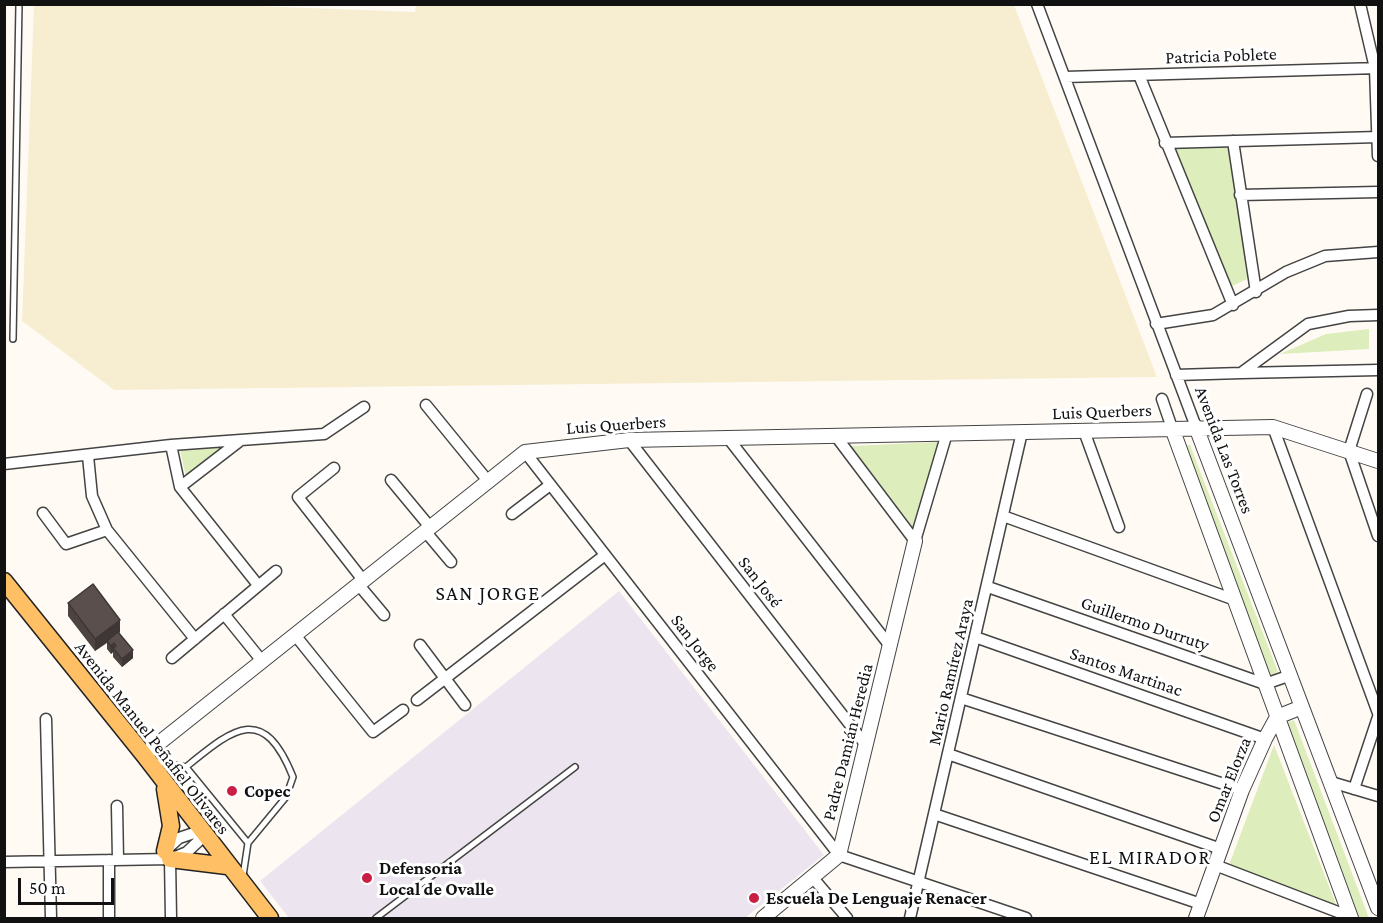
<!DOCTYPE html>
<meta charset="utf-8">
<style>
body{margin:0}
#map{position:relative;width:1383px;height:923px;overflow:hidden;background:#fffbf4;font-family:"Crimson Pro",serif}
canvas{display:block}
.frame{position:absolute;inset:0;border:6px solid #111;pointer-events:none}
.scale{position:absolute;left:18px;top:878px;width:96px;height:27px;box-sizing:border-box;border:3px solid #111;border-top:0;padding-left:8px;font-size:18px;line-height:21px;white-space:nowrap;color:#111;-webkit-text-stroke:4px #fff;paint-order:stroke}
</style>
<div id="map">
<canvas width="1383" height="923"></canvas>
<div class="frame"></div>
<div class="scale">50 m</div>
</div>
<script>
const ctx = document.querySelector('canvas').getContext('2d');
ctx.lineJoin = 'round';
function fillPath(path, color) { ctx.fillStyle = color; ctx.fill(path, 'evenodd'); }
function trace(path, color, width, dash) { ctx.strokeStyle = color; ctx.lineWidth = width; ctx.lineCap = dash ? 'butt' : 'round'; ctx.setLineDash(dash || []); ctx.stroke(path); }
function label(font, color, halo, rows, align = 'center') {
  ctx.font = font + ' "Crimson Pro",serif'; ctx.lineWidth = 6; ctx.setLineDash([]); ctx.textBaseline = 'middle'; ctx.strokeStyle = halo; ctx.fillStyle = color; for (const [text, x, y, turn = 0] of rows) {
    ctx.save(); ctx.translate(x, y); ctx.rotate((+turn || 0) * Math.PI / 180); ctx.textAlign = isNaN(turn) ? turn : align; if (halo) ctx.strokeText(text, 0, 0); ctx.fillText(text, 0, 0); ctx.restore();
  }
}
fillPath(new Path2D(`
 M 619,591 L 824,855 L 745,918 L 289,918 L 260,881 Z`), '#ece5ef');
fillPath(new Path2D(`
 M 229,5 L 415,12 L 416,4 L 1014,5 L 1157,377 L 114,390 L 22,321 L 34,5 Z`), '#f7eed2');
fillPath(new Path2D(`
 M 1230,137 L 1247,279 L 1226,289 L 1167,139 Z
 M 1369,329 L 1369,349 L 1280,354 L 1326,334 Z
 M 938,442 L 913,527 L 851,446 Z
 M 1182,445 L 1190,445 L 1278,672 L 1269,676 Z
 M 227,446 L 186,477 L 180,450 Z
 M 1294,720 L 1369,918 L 1359,918 L 1287,723 Z
 M 1274,745 L 1337,907 L 1229,865 Z`), '#ddedbb');
const service = new Path2D(`
 M 13,339 L 19,4
 M 156,762 L 186,767 L 248,843 L 243,876
 M 186,767 C 233,729 263,702 293,777 L 286,797 L 248,843
 M 376,918 L 575,767`);
const minor = new Path2D(`
 M 1037,4 L 1196,427
 M 1360,4 L 1375,68 L 1378,156
 M 1139,75 L 1233,305
 M 1065,77 L 1378,68
 M 1233,141 L 1256,292
 M 1165,143 L 1378,137
 M 1240,195 L 1378,192
 M 1156,324 L 1213,315 L 1286,272 L 1325,256 L 1378,252
 M 1241,373 L 1378,370
 M 1176,375 L 1241,373 L 1308,324 L 1349,316 L 1378,315
 M 1367,394 L 1349,451 L 1378,536
 M 1162,399 L 1172,428
 M 426,405 L 488,481
 M 1273,427 L 1378,713
 M 1084,431 L 1119,527
 M 835,435 L 915,541
 M 728,438 L 890,646
 M 629,440 L 865,744
 M 171,445 L 180,487 L 258,585
 M 525,452 L 839,855 L 1026,918
 M 88,456 L 92,496 L 107,530 L 195,639
 M 4,464 L 171,445 L 324,434 L 364,407
 M 334,468 L 298,497 L 363,580
 M 391,480 L 430,527
 M 180,487 L 241,440
 M 43,513 L 66,544 L 107,530
 M 512,514 L 550,485
 M 1003,516 L 1235,600
 M 425,531 L 451,562
 M 915,541 L 947,433
 M 358,584 L 384,615
 M 988,587 L 1265,684 L 1291,675
 M 224,614 L 262,661
 M 295,635 L 373,732 L 403,710
 M 975,637 L 1265,739
 M 420,645 L 465,705
 M 172,658 L 276,571
 M 961,698 L 1242,790
 M 417,700 L 605,555
 M 46,719 L 51,918
 M 948,754 L 1221,849
 M 1331,782 L 1378,796
 M 1354,789 L 1378,717
 M 117,806 L 118,860
 M 934,814 L 1201,904
 M 167,849 L 179,838 L 200,831
 M 170,859 L 171,918
 M 109,860 L 109,918
 M 4,862 L 170,859 L 187,852 L 204,836
 M 1215,865 L 1351,917
 M 813,878 L 847,918
 M 910,918 L 1022,432`);
const tertiary = new Path2D(`
 M 1196,427 L 1378,908
 M 1172,428 L 1351,918
 M 144,755 L 525,452 L 629,440 L 1273,427 L 1378,461
 M 763,918 L 839,855 L 915,541
 M 1196,918 L 1242,790 L 1265,739 L 1277,717 L 1302,707`);
const primary = new Path2D(`
 M 4,581 L 144,755 L 270,918
 M 165,851 L 171,826 L 165,789
 M 170,859 L 227,866`);
trace(service, '#444', 8);
trace(minor, '#444', 13);
trace(tertiary, '#444', 16);
trace(primary, '#222', 19);
trace(service, '#fff', 5);
trace(minor, '#fff', 10);
trace(tertiary, '#fff', 14);
trace(primary, '#ffbf64', 16);
fillPath(new Path2D(`
 M 68,603 L 120,632 L 119,633 L 133,658 L 122,667 L 113,657 L 113,652 L 111,654 L 107,649 L 107,643 L 95,651 L 68,616 Z`), '#4d4441');
fillPath(new Path2D(`
 M 120,620 L 120,632 L 95,651 L 95,639 Z
 M 114,643 L 114,651 L 111,654 L 111,646 Z
 M 133,650 L 133,658 L 122,667 L 122,659 Z`), '#3f3735');
const building = new Path2D(`
 M 93,584 L 120,620 L 95,639 L 68,603 Z
 M 118,632 L 133,650 L 122,659 L 113,648 L 116,646 L 114,643 L 111,646 L 107,641 Z`);
fillPath(building, '#5a4f4c');
trace(building, '#3f3735', 1.5);
for (const [x, y, r, color] of [
 [232,791,6,"#ca1f45"],
 [367,878,6,"#ca1f45"],
 [754,898,6,"#ca1f45"]
]) { const dot = new Path2D(); dot.arc(x, y, r, 0, 2 * Math.PI); ctx.fillStyle = color; ctx.fill(dot); trace(dot, '#fff', 2); }
label('18px', '#111', '#fff', [
 ["Patricia Poblete",1221,56,-2],
 ["Luis Querbers",1102,412,-2],
 ["Luis Querbers",616,425,-4],
 ["Avenida Las Torres",1224,450,69],
 ["San José",760,582,52],
 ["Guillermo Durruty",1145,624,19],
 ["San Jorge",695,643,52],
 ["Mario Ramírez Araya",951,672,-77],
 ["Santos Martinac",1126,672,19],
 ["Avenida Manuel Peñafiel Olivares",152,738,52],
 ["Padre Damián Heredia",848,742,-76],
 ["Omar Elorza",1229,780,-68]
]);
label('bold 18px', '#111', '#fff', [
 ["Copec",244,791],
 ["Defensoria",379,868],
 ["Local de Ovalle",379,889],
 ["Escuela De Lenguaje Renacer",766,898]
], 'left');
ctx.letterSpacing = '1.5px';
label('20px', '#111', '#fff', [
 ["SAN JORGE",488,594],
 ["EL MIRADOR",1150,858]
]);
ctx.letterSpacing = '0px';
</script>
